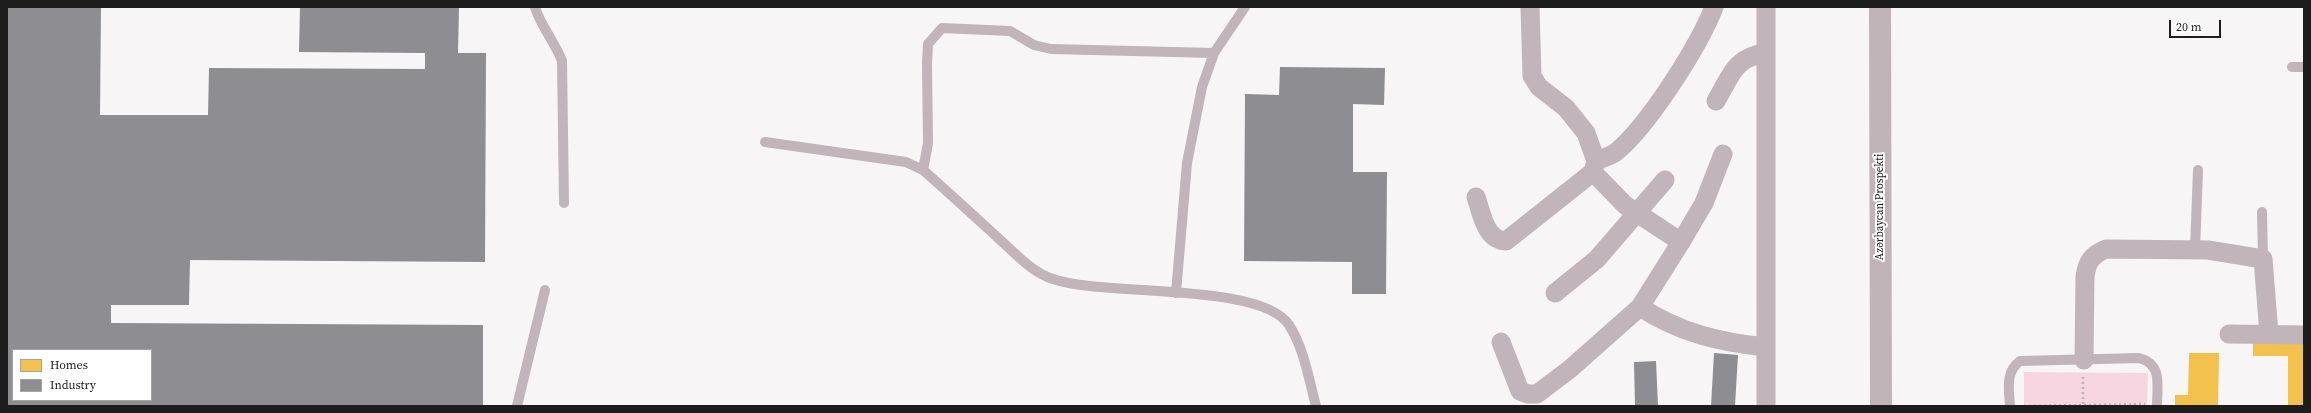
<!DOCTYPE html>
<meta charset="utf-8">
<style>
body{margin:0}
#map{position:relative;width:2311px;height:413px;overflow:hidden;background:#f7f5f6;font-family:"Source Serif 4",serif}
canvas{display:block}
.frame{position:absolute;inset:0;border:8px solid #1e1d1d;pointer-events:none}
.legend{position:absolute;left:12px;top:349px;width:140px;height:52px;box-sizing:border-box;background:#fff;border:1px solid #a5a5a5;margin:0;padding:5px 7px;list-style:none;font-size:12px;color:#1e1d1d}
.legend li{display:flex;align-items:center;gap:8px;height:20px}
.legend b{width:20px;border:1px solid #a5a5a5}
.scale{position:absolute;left:2169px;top:20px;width:52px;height:18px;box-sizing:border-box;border:2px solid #1e1d1d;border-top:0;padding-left:5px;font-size:12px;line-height:14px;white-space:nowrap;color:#1e1d1d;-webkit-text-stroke:3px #fff;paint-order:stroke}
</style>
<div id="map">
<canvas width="2311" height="413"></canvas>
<div class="frame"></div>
<ul class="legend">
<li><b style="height:11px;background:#f2c14e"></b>Homes</li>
<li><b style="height:11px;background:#8d8d92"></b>Industry</li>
</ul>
<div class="scale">20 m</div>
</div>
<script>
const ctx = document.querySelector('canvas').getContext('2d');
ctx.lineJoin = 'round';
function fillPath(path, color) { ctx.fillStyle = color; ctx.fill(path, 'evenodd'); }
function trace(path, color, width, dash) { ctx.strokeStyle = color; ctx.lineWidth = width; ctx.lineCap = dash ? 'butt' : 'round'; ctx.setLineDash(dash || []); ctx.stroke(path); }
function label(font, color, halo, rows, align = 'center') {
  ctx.font = font + ' "Source Serif 4",serif'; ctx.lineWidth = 4; ctx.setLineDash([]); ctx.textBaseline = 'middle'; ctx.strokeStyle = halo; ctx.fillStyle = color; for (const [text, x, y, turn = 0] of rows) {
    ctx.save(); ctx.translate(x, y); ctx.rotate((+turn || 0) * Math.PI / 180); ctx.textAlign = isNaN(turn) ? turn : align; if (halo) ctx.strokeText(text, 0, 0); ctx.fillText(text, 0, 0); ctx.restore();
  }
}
fillPath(new Path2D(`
 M 2024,372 L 2148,373 L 2147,406 L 2024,406 Z`), '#f7d6e2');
fillPath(new Path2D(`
 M 2253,343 L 2304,344 L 2304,406 L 2288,406 L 2288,356 L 2253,356 Z
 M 2189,353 L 2219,353 L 2218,406 L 2175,406 L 2175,395 L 2188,395 Z`), '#f2c14e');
fillPath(new Path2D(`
 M 7,7 L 101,7 L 100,115 L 208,115 L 209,68 L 425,69 L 425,53 L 299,52 L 300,7 L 459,7 L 458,53 L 486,53 L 485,262 L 190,260 L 189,305 L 111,305 L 111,323 L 483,325 L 483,406 L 7,406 ZM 13,350 L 151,350 L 151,400 L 13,400 Z
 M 1280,67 L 1385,68 L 1384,105 L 1353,104 L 1353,172 L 1387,172 L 1386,294 L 1352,294 L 1352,262 L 1244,261 L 1245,94 L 1279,95 Z
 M 1714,353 L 1738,355 L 1735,406 L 1711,406 Z
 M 1656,361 L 1658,406 L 1635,406 L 1634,362 Z`), '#8d8d92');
trace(new Path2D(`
 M 2083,377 L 2083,406
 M 2024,406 L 2145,404`), '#bbb4b6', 2.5, [2, 3]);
trace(new Path2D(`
 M 535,7 C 541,27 555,42 562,61 L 564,203
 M 2292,67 L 2304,67
 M 765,142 L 906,162 L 923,170 C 948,192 973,215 997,237 C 1014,252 1031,272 1053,279 C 1105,297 1261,282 1289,325 C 1304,348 1309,380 1316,406
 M 923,170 L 928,143 L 927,64 L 928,44 L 942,28 L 1010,31 L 1034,45 L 1051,49 L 1214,53
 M 2262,212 L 2263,259
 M 2195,250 L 2198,170
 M 1176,293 L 1187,163 L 1202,87 L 1214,53 L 1245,7
 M 517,406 L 545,290
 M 2010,406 C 2009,389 2005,372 2020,361 L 2139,358 C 2163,364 2157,386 2157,406`), '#c1b4ba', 10);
trace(new Path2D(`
 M 1530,7 L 1532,76 L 1539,87 L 1566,108 L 1586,133 L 1596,161
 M 1714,7 C 1699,46 1648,126 1616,152 C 1611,156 1603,158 1596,161 L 1593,172 L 1625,205 L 1681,242 L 1640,307 C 1680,333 1719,342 1765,347
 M 1716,101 C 1731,76 1734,57 1766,53
 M 1476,197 C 1482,214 1485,240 1506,241 L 1593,172
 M 1681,242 L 1704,203 L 1723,154
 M 1555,293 L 1597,259 L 1665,180
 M 2229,334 L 2304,335
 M 1501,342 L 1520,391 L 1528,394 L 1537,394 L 1570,369 L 1640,307
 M 2084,360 L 2085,277 C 2087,261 2092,255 2106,249 L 2208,250 L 2263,259 L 2269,334
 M 1766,406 L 1766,7`), '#c1b4ba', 19);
trace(new Path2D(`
 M 1880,7 L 1881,406`), '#c0b4b8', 22);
label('11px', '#1e1d1d', '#fff', [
 ["Azərbaycan Prospekti",1880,207,-90]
]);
</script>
